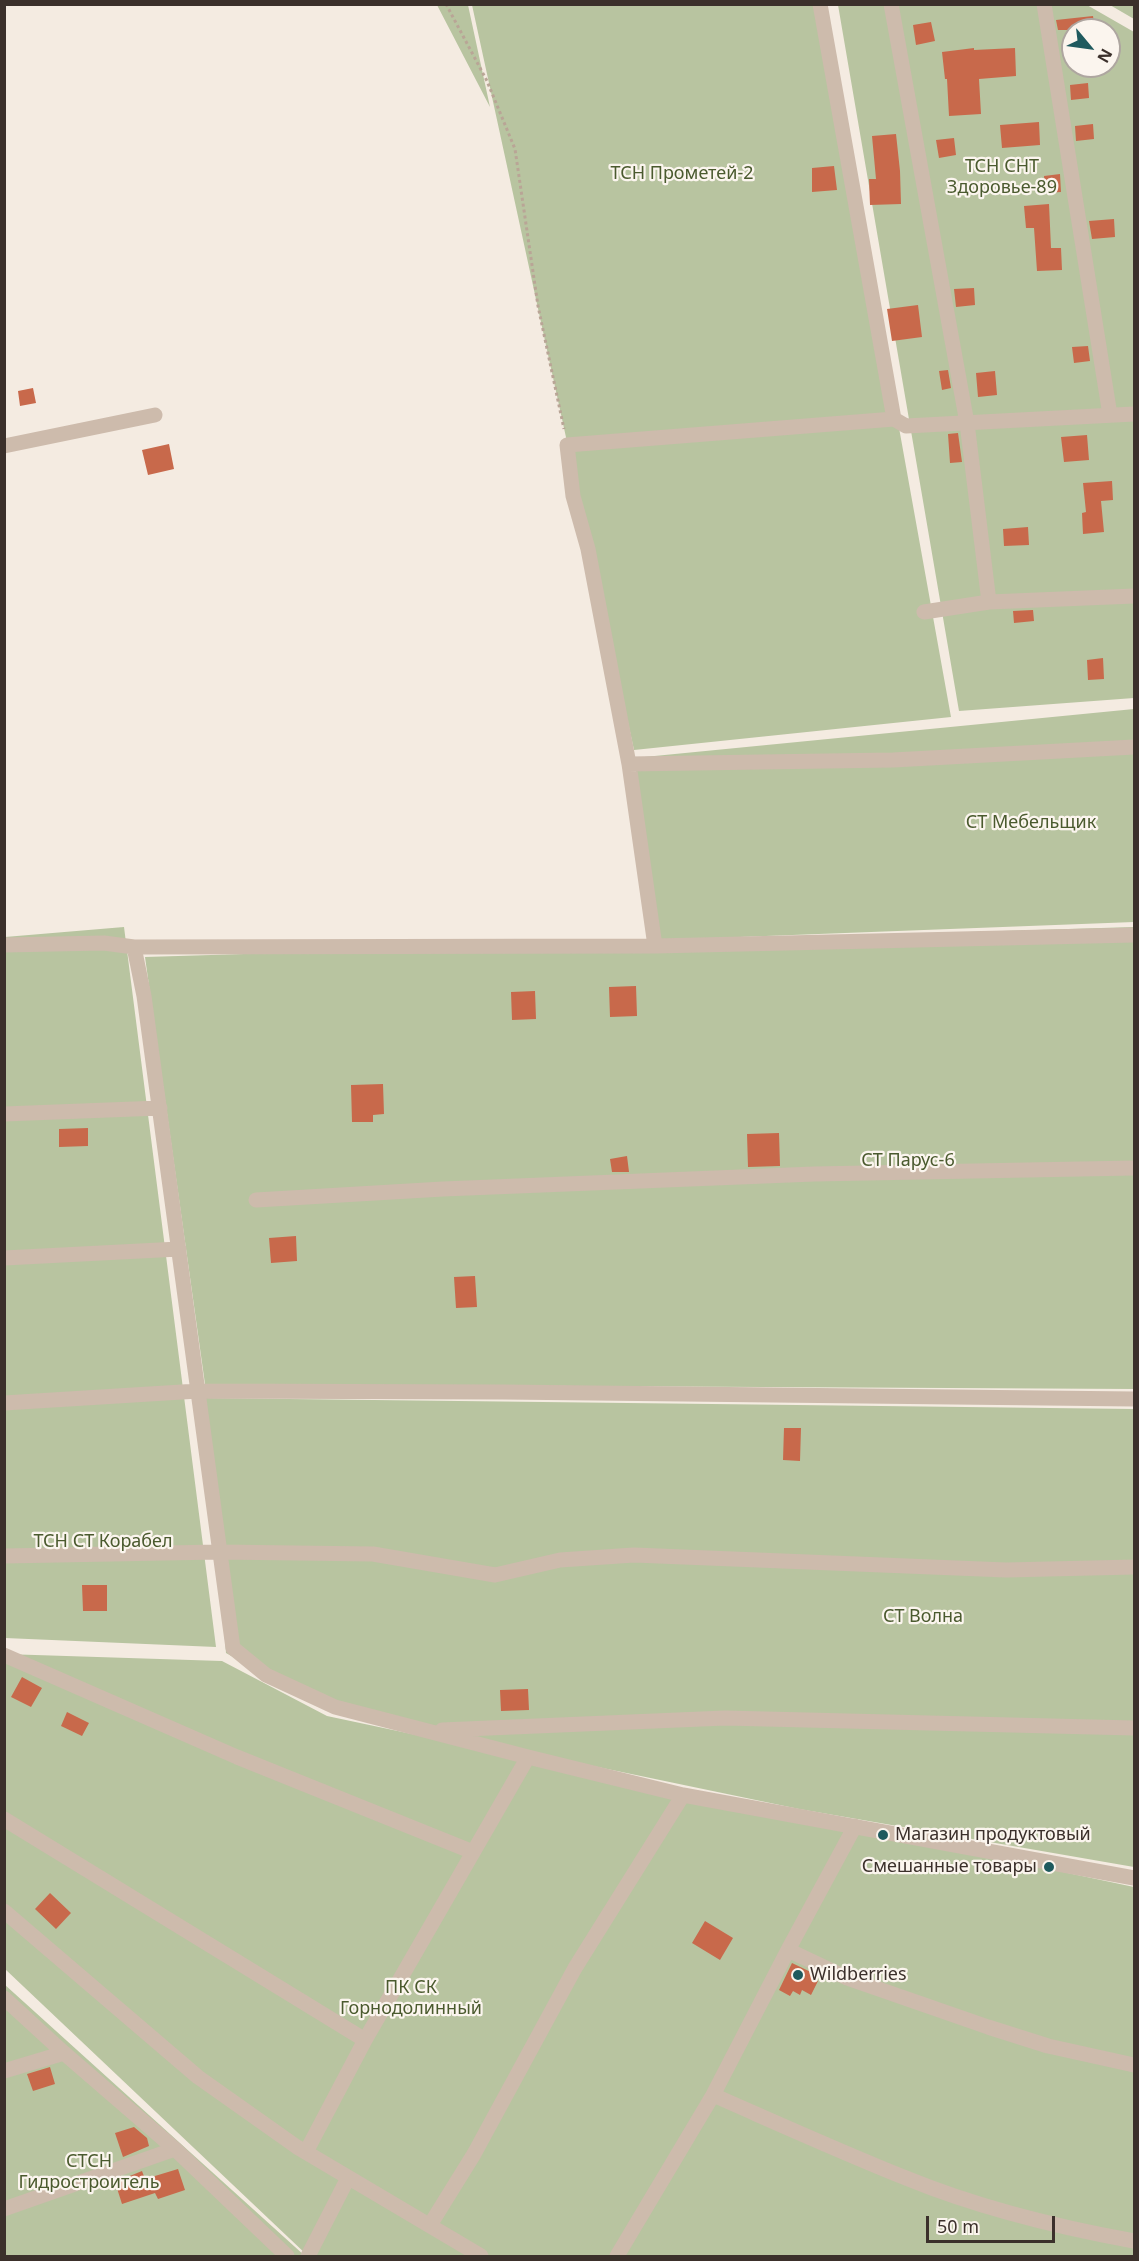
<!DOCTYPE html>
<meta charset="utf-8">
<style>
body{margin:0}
#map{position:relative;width:1139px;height:2261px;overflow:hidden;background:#f4ebe1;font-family:"Noto Sans",sans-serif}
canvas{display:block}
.frame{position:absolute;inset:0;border:6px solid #3b302b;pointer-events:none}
.north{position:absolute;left:1061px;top:18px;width:60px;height:60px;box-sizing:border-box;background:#fbf5ee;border:2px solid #aea6a0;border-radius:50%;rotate:119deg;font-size:16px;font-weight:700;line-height:24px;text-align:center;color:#3b302b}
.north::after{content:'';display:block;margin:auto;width:21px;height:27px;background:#1f5a5e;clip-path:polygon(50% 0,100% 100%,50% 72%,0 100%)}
.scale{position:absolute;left:926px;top:2216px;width:129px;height:27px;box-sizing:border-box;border:3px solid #3b302b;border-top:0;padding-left:8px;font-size:18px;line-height:21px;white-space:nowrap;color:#3b302b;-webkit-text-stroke:4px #fbf5ee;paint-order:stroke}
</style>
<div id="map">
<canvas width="1139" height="2261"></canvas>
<div class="frame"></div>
<div class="north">N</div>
<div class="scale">50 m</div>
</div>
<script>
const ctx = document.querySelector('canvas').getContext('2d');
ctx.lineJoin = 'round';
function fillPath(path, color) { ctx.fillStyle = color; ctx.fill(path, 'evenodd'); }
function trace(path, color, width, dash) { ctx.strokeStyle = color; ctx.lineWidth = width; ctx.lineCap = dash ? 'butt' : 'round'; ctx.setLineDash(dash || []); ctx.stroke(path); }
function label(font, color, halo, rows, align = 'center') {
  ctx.font = font + ' "Noto Sans",sans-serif'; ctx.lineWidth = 4.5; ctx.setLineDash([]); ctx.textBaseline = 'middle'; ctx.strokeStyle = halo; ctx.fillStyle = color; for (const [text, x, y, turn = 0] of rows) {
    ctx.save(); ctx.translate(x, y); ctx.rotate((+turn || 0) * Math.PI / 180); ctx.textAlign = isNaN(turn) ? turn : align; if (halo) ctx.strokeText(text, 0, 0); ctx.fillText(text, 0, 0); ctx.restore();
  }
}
fillPath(new Path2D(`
 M 437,5 L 468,5 L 490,107 Z
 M 472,5 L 823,5 L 951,717 L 634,750 Z
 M 838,5 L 1087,5 L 1134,32 L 1134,698 L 959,711 ZM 1073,30 L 1109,30 L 1109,66 L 1073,66 Z
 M 1110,5 L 1134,5 L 1134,19 Z
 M 1134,709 L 1134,922 L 661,940 L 634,758 Z
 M 124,927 L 216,1647 L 5,1638 L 5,937 Z
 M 1134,927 L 1134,1389 L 205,1384 L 145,957 Z
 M 205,1398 L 1134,1409 L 1134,1867 L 799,1809 L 329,1711 L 226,1653 Z
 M 4,1654 L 222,1661 L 327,1716 L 1134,1887 L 1134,2256 L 308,2256 L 5,1969 Z
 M 4,1984 L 305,2256 L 5,2256 Z`), '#b8c4a0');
fillPath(new Path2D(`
 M 1093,16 L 1095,30 L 1058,30 L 1056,20 Z
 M 931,22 L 935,41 L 916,45 L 913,25 Z
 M 974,48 L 974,50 L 1015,48 L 1016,76 L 979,79 L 981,114 L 949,116 L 947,79 L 945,79 L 942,52 Z
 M 1088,83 L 1089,98 L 1071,100 L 1070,85 Z
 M 1039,122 L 1040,145 L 1002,148 L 1000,125 Z
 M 1093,124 L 1094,139 L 1076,141 L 1075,126 Z
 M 896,134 L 900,171 L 901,204 L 870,205 L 869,179 L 876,179 L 872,136 Z
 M 954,138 L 956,155 L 939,158 L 936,140 Z
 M 834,166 L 837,190 L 812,192 L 812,168 Z
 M 1060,174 L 1061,192 L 1045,193 L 1044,176 Z
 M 1049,204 L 1051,248 L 1061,248 L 1062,270 L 1037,271 L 1034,228 L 1026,228 L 1024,206 Z
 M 1114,219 L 1115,237 L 1092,239 L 1089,221 Z
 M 974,288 L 975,305 L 956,307 L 954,289 Z
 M 918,305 L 922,337 L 892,341 L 887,309 Z
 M 1088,346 L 1090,361 L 1074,363 L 1072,347 Z
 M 948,370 L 951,388 L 942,390 L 939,371 Z
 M 995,371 L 997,395 L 978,397 L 976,373 Z
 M 33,388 L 36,403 L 20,406 L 18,391 Z
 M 958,433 L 962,462 L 950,463 L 948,434 Z
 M 1087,435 L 1089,460 L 1064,462 L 1061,437 Z
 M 169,444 L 174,469 L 148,475 L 142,450 Z
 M 1112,481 L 1113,500 L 1101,501 L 1104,532 L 1083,534 L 1082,513 L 1086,512 L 1083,483 Z
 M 1028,527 L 1029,545 L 1004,546 L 1003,529 Z
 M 1033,610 L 1034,621 L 1014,623 L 1013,611 Z
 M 1103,658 L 1104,679 L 1088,680 L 1087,660 Z
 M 636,986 L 637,1016 L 610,1017 L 609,987 Z
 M 535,991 L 536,1019 L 512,1020 L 511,992 Z
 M 383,1084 L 384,1114 L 373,1115 L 373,1122 L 352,1122 L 351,1085 Z
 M 88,1128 L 88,1146 L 59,1147 L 59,1129 Z
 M 779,1133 L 780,1166 L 748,1167 L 747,1134 Z
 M 627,1156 L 629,1172 L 612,1172 L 610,1159 Z
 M 296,1236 L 297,1261 L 271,1263 L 269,1238 Z
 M 475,1276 L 477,1307 L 456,1308 L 454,1277 Z
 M 784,1428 L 801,1428 L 800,1461 L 783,1460 Z
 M 82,1585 L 107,1585 L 107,1611 L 83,1611 Z
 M 22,1677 L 42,1688 L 31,1707 L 11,1697 Z
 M 528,1689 L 529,1710 L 501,1711 L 500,1690 Z
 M 67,1712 L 89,1723 L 82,1736 L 61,1726 Z
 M 50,1893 L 71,1913 L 56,1929 L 35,1909 Z
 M 705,1921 L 733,1938 L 720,1960 L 692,1943 Z
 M 792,1963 L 815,1974 L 813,1978 L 818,1981 L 811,1995 L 802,1990 L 800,1995 L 793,1991 L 790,1996 L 779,1990 Z
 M 50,2067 L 55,2084 L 33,2091 L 27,2074 Z
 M 134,2127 L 147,2138 L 149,2146 L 123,2157 L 115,2133 Z
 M 178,2169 L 185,2190 L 158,2199 L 155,2193 L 122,2204 L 115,2182 L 142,2171 L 145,2179 Z`), '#c8694b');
trace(new Path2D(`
 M 446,4 L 487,81 L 515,149 L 538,306 L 564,429`), '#b9a596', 3, [3, 3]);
trace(new Path2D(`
 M 820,4 L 894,419
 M 891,4 L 967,423 L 989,602
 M 1044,4 L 1110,415
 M 4,446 L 155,415
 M 924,612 L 989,602 L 1134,596
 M 629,764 L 893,760 L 1134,747
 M 4,945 L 104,943 L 134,947 L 144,996 L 233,1648 L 266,1675 L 335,1707 L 528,1757 L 683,1795 L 1134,1878
 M 655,946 L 629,764 L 588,549 L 573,496 L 567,445 L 894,419 L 906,426 L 1134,414
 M 134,947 L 655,946 L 1134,935
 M 4,1114 L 160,1108
 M 256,1200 L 443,1189 L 814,1174 L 1134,1168
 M 4,1258 L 179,1249
 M 4,1403 L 198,1391 L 503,1392 L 1134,1399
 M 4,1556 L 219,1552 L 373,1554 L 495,1575 L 560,1560 L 634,1555 L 1006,1570 L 1134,1567
 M 4,1655 L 237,1757 L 473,1852
 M 442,1730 L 725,1718 L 1134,1728
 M 4,1819 L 365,2040
 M 4,1911 L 198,2077 L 297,2147 L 481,2256
 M 788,1950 L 847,1978 L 988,2027 L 1048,2046 L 1134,2065
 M 4,1998 L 64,2053 L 175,2149 L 287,2256
 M 4,2071 L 64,2053
 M 713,2095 C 777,2123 841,2152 906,2178 C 979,2208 1057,2227 1134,2241
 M 306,2152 L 365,2040 L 528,1757
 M 4,2209 L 175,2149
 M 430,2225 L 474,2154 L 575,1968 L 683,1795
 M 308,2256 L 348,2178
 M 617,2256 L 713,2095 L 788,1950 L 855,1826`), '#cdbbac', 15);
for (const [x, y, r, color] of [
 [883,1835,6,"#1f5a5e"],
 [1049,1867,6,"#1f5a5e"],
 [798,1975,6,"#1f5a5e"]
]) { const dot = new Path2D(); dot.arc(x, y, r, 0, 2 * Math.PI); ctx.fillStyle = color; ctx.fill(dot); trace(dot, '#fbf5ee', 2); }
label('18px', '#4a5a2e', '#fbf5ee', [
 ["ТСН СНТ",1002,167],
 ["Здоровье-89",1002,188],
 ["ТСН Прометей-2",682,174],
 ["СТ Мебельщик",1031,823],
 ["СТ Парус-6",908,1161],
 ["ТСН СТ Корабел",103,1542],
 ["СТ Волна",923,1617],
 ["ПК СК",411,1988],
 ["Горнодолинный",411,2009],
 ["СТСН",89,2162],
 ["Гидростроитель",89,2183]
]);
label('18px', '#3b302b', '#fbf5ee', [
 ["Магазин продуктовый",895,1835],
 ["Смешанные товары",1037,1867,"right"],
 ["Wildberries",810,1975]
], 'left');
</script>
